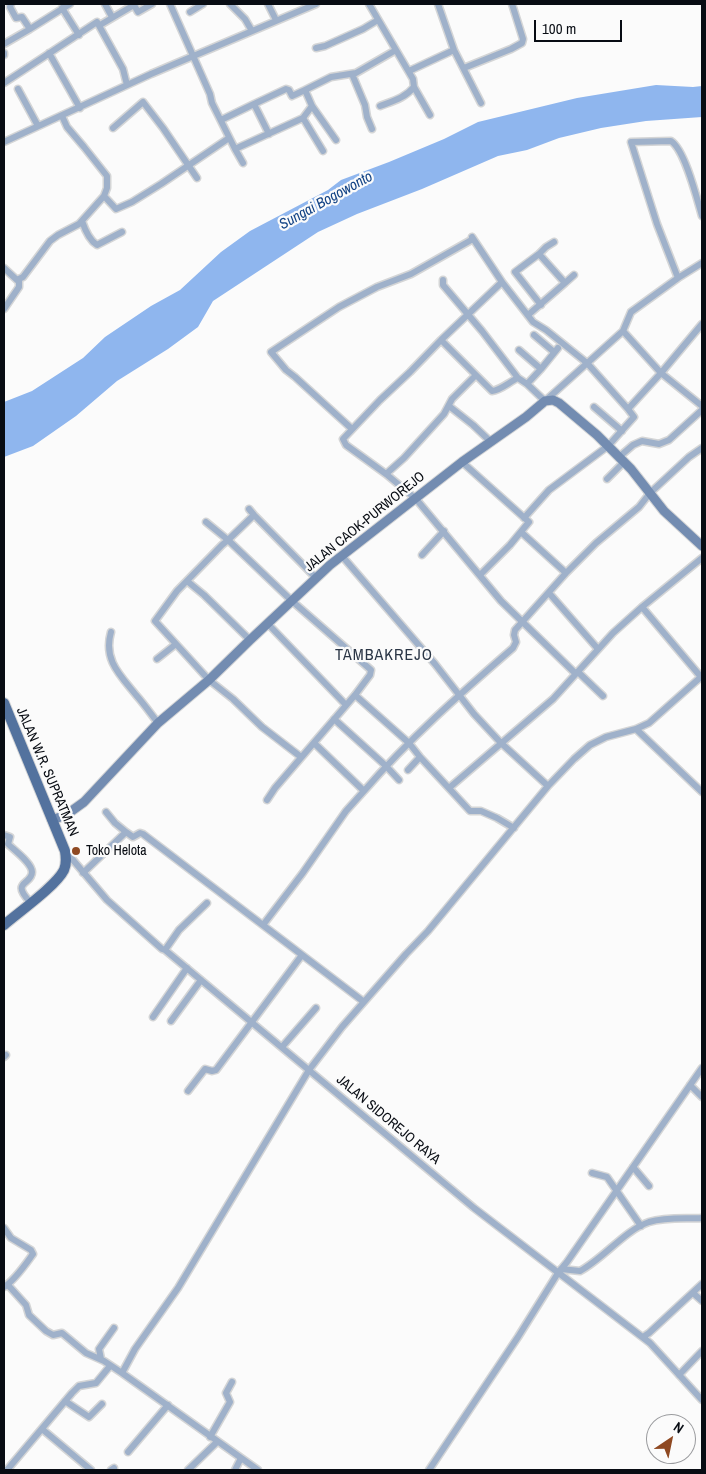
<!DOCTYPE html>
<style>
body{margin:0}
#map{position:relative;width:706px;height:1474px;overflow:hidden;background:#fbfbfb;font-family:"Archivo Narrow",sans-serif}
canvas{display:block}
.frame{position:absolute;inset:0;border:5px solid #080c13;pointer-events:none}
.north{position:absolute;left:646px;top:1414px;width:50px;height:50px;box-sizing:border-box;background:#fbfbfb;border:1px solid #9a9b9e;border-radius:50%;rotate:34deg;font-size:14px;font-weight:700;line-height:20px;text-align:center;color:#080c13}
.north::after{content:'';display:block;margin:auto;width:18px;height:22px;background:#8f4922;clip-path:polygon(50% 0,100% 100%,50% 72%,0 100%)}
.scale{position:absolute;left:534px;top:20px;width:88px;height:22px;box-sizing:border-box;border:2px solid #080c13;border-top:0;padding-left:6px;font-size:15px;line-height:18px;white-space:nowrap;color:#080c13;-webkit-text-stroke:4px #fbfbfb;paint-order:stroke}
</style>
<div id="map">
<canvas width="706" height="1474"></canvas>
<div class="frame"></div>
<div class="north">N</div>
<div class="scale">100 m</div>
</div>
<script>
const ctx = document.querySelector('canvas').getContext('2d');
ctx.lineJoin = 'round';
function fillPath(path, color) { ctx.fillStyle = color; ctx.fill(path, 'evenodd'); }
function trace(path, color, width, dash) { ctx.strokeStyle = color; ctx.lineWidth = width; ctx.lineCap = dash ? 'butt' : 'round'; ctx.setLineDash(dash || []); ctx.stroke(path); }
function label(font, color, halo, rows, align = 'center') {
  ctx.font = font + ' "Archivo Narrow",sans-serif'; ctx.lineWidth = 4.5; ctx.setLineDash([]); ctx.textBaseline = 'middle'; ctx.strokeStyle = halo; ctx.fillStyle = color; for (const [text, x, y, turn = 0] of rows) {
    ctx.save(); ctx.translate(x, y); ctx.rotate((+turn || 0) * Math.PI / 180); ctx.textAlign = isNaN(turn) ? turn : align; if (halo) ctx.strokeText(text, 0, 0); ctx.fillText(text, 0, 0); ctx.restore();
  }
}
fillPath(new Path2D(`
 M 656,85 L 693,87 L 702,86 L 702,117 L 646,121 L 601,128 L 559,138 L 527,150 L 498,156 L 422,189 L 357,214 L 318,232 L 213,301 L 198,327 L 168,349 L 117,381 L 76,416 L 33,446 L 4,457 L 4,402 L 32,391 L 83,358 L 105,337 L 151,306 L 180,290 L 221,252 L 250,231 L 328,190 L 341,180 L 389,162 L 444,139 L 478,122 L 577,98 Z`), '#8fb6ee');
const street = new Path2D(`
 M 11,4 L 10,7 L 16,18 L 22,17 L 30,29
 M 105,4 L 112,17
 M 170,4 L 210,94 L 212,103 L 235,149 L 303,118 L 312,106
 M 230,4 L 245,19 L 252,31
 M 268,4 L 276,20
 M 369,4 L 413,79 L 414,87 C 405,98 393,101 380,106
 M 438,4 L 454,50 L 481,103
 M 62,8 L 79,35
 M 190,12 L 203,4
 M 100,25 L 134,5 L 138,12 L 152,4
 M 4,44 L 30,29 L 70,4
 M 316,48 L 325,46 L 363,29 L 378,20
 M 4,53 L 4,55
 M 49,53 L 80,108
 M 464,68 L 511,49 L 522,43 L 523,39 L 512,4
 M 409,71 L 454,50
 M 352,74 L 365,105 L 367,117 L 372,129
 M 4,83 L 97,22 L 123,69 L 127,85
 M 414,87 L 430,115
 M 18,89 L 38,126
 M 254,104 L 286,89 L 289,90 L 292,96 L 305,90
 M 62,116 L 67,127 L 84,147 L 107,176 L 107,188 L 104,196 L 116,209 L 132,202 L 161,184 L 229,138
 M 303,118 L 323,151
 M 221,120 L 254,104 L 269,134
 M 113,128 L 143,102 L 163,128 L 197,178
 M 336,140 L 312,106 L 305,90 L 331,77 L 356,73 L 396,50
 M 4,142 L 151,74 L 316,4
 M 235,149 L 243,163
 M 702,216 C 697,199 685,150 671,141 L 631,142 L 657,224 L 678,278 L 702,263
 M 82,221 C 85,230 89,240 97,245 L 122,232
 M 472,237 L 502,282
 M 539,254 L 515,272 L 541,305
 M 4,268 L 17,280 L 23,277 L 50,241 L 58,235 L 79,224 L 104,196
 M 443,280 L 443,285 L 482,331 L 518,378 L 527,384 L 545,401 L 623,331 L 631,312 L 678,278
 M 565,283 L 574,275
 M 4,309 L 19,287 L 19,279
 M 528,315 L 565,283 L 539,254 L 546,247 L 554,242
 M 623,331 L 661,373 L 702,406
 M 534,335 L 554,352
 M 441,340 L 492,391 C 501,390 509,382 518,378
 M 519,350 L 541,369 L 558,348
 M 527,384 L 541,369
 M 449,406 L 473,425 L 491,442
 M 594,407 L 622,431
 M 352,429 L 295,377 L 286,370 L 271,352 L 339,307 L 377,287 L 411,274 L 473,239
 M 619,457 L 633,445 L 642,441 L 659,444 L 669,440 L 702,410
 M 462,462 L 529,522 L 510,545 L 480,575
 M 386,474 L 404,458 L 444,414 L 452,399 L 476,375
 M 607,479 L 624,462
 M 249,509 L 254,515 L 316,578
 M 254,515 L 228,540 L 222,545 L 177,591 L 155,621 L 209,680 L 233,699 L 262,727 L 301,757
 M 524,518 L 549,490 L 608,446 L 634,417 L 628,409
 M 206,522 L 228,540 L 292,601 L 371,670 L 370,675 L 355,695 L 275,788 L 267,800
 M 521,532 L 566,573
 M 422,555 L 444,531
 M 187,581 L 204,595 L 250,640
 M 549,593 L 598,649
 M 268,624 L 346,705
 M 111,632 C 103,660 120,675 136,695 C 144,704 151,714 158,723
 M 157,659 L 176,644
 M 578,672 L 603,696
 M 576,674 L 501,601 L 416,499 L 386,474 L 346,445 L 343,439 L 380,400 L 410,372 L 441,340 L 502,282 L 533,322 L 546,330 L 587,363 L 628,409 L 661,373 L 702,324
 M 701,677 L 642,607 L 702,558
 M 355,695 L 409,743 L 420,757 L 470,811 L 481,811 L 497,818 L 514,828
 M 334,719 L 386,766 L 399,780
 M 636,729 L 702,792
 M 314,743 L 364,791 C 409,739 461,693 513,648 L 516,642 L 514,635 L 515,630 L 566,573 L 596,543 L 639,507 L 650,493 L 689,457 L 702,448
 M 408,770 L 420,757
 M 548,786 L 574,759 L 590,745 L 606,737 L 636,729 L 649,723 L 702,676
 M 449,788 L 553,699 L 613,633 L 642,607
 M 126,832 L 133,837 L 140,833 L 143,834 L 364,1002
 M 4,835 L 10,837 L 8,844 C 14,850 32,863 32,872 C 32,885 10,881 30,902
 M 67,853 L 107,900 L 162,949 L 165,950 L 474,1208 L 650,1343 L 702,1400
 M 83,873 L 126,832 L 115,823 L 106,812
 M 263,925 L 302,874 L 346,811 L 364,791
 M 165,950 L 179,930 L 207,903
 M 153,1017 L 187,968
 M 171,1021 L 201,980
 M 282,1047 L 316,1008
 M 4,1057 L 6,1055
 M 690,1085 L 702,1097
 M 188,1091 L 205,1069 L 212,1071 L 216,1070 L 302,955
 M 633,1167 L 649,1186
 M 592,1173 L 607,1177 L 641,1226
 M 4,1228 L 11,1238 L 31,1250 L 33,1254 C 25,1265 15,1280 4,1287
 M 561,1269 L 580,1271 C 603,1259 625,1230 649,1222 C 666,1217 685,1219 702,1218
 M 8,1285 L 26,1305 L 29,1315 L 46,1331 L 53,1335 L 62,1333 L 86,1353 L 104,1361 L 122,1373
 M 693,1293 L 702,1301
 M 643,1337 L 649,1333 L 702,1284
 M 101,1359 L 99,1349 L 114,1328
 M 679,1375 L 702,1351
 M 65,1401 L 89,1417 L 102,1404
 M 42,1429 L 91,1470
 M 210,1437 L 230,1402 L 226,1393 L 232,1382
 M 128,1452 L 168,1405
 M 7,1470 L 72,1393 L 79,1386 L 96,1383 L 110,1366
 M 111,1470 L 114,1468
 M 188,1470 L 217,1442
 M 235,1470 L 241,1458
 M 258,1470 L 122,1373 L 135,1349 L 178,1288 L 309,1070 L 342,1027 L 406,954 L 428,931 L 548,786 L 501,743 L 474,714 L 435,664 L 342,556
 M 429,1470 L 518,1337 L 558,1273 L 567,1262 L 702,1068`);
const secondary = new Path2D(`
 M 52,820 L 66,815 L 84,802 L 158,723 L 209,680 L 250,640 L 330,565 L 462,462 L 526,417 L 545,401 L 553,400 L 559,403 L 597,435 L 631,469 L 664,511 L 702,546`);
const primary = new Path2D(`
 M 4,703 L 65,851 C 66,857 67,863 64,870 C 56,886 19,912 4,925`);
trace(street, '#d4d5d6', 9);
trace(secondary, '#d4d5d6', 11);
trace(primary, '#d4d5d6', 12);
trace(street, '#9fb1ca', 6);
trace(secondary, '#738cb1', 9);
trace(primary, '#53729e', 10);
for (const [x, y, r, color] of [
 [76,851,5,"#8f4922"]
]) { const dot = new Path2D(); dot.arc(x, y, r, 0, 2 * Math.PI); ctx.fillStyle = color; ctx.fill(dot); trace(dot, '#fbfbfb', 2); }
label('14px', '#080c13', '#fbfbfb', [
 ["JALAN CAOK-PURWOREJO",365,522,-39],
 ["JALAN W.R. SUPRATMAN",47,772,67],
 ["JALAN SIDOREJO RAYA",388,1120,40]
]);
label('14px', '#080c13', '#fbfbfb', [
 ["Toko Helota",86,851]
], 'left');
label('italic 15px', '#124385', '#fbfbfb', [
 ["Sungai Bogowonto",326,201,-29]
]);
ctx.letterSpacing = '1px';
label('16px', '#2a3545', '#fbfbfb', [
 ["TAMBAKREJO",384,656]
]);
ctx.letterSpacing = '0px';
</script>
